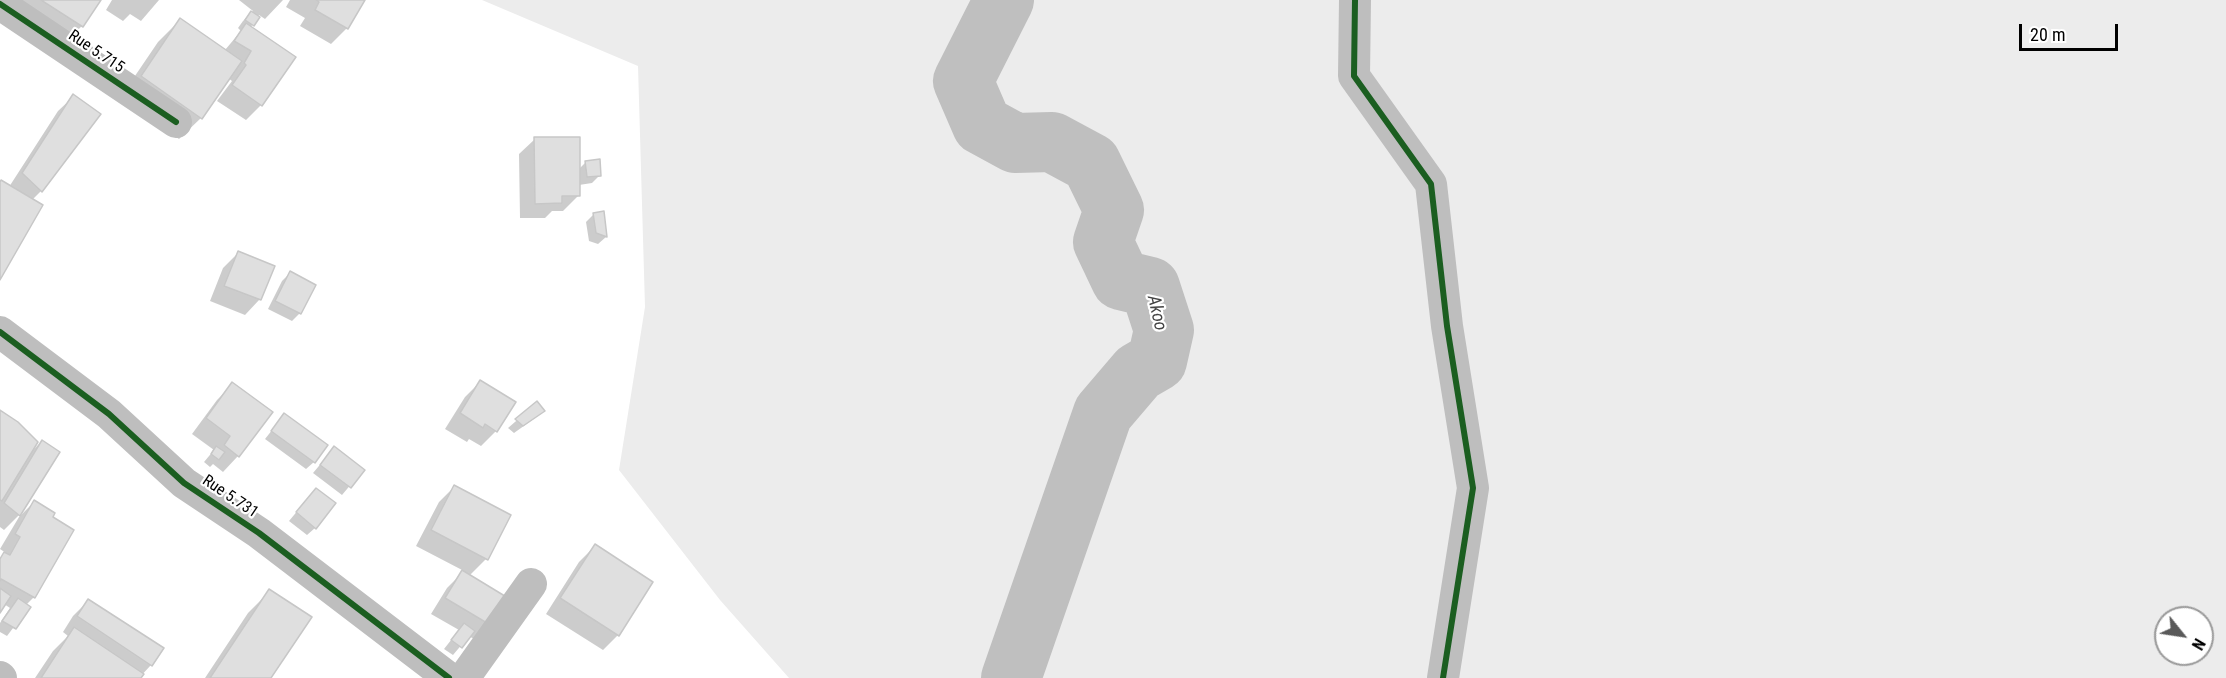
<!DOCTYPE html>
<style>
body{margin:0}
#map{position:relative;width:2226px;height:678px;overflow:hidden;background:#fff;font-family:"Roboto Condensed",sans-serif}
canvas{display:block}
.north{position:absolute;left:2154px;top:606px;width:60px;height:60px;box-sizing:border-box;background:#fff;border:2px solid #999;border-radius:50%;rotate:120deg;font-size:16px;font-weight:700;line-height:24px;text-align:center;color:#000}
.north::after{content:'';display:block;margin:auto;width:21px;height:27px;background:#595959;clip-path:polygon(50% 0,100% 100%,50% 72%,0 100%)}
.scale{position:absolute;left:2019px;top:24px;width:99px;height:27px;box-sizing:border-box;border:3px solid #000;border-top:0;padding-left:8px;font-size:18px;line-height:21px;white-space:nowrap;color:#000;-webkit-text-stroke:4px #fff;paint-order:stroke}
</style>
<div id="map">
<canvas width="2226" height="678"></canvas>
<div class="north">N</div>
<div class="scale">20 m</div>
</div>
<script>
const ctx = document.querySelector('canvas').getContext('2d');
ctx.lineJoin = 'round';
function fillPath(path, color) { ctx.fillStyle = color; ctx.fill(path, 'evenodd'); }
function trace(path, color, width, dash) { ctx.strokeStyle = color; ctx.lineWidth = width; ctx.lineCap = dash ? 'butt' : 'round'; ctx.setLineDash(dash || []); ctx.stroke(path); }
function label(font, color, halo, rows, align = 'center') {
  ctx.font = font + ' "Roboto Condensed",sans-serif'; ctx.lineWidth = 4.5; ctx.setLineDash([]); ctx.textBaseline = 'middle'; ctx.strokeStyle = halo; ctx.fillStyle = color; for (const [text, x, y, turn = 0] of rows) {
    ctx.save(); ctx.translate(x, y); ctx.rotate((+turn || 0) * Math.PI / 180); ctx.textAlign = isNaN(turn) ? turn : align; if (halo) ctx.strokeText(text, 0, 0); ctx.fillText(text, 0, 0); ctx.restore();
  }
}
fillPath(new Path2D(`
 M 482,0 L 2226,0 L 2226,678 L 789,678 L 720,600 L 619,470 L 645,307 L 638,66 ZM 2166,618 L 2202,618 L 2202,654 L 2166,654 Z`), '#ececec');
fillPath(new Path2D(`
 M 0,0 L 99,0 L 82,26 L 66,41 Z
 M 112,0 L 111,0 L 159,0 L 141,21 L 130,14 L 123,21 L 106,10 Z
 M 239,0 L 283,0 L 265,19 L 259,15 L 250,28 L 261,105 L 246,120 L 217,101 L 232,81 L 228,78 L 201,118 L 179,139 L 120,98 L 158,42 L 180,20 L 225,50 L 241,31 L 238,28 L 243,21 L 253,11 Z
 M 290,0 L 363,0 L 347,28 L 331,44 L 300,26 L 305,18 L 286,7 Z
 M 74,96 L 41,191 L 32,200 L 0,277 L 0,183 L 9,187 L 58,111 Z
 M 535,139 L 578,170 L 586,162 L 600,175 L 592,183 L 579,185 L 579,195 L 563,211 L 552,211 L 545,218 L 520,218 L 519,154 Z
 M 602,213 L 606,237 L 598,244 L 589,241 L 586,222 L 594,214 Z
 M 238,253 L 260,299 L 245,315 L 210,301 L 223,268 Z
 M 290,273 L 300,313 L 292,321 L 268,309 L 282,281 Z
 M 480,382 L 496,431 L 481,446 L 469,439 L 467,442 L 445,429 L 465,397 Z
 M 233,384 L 238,456 L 223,472 L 213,464 L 210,467 L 204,462 L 214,450 L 192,434 L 217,400 Z
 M 537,403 L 543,411 L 535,418 L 514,433 L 508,428 Z
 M 0,412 L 31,452 L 42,441 L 19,515 L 4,530 L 0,527 Z
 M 284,415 L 314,462 L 306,469 L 265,439 Z
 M 334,448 L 363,470 L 342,495 L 313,473 Z
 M 454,487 L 486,559 L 469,576 L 511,602 L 480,643 L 469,636 L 453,655 L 444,649 L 459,630 L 431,614 L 447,588 L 464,571 L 416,546 L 439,502 Z
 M 309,497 L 315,528 L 307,535 L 289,521 Z
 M 34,502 L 51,518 L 72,530 L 34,597 L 26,605 L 29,607 L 7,636 L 0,632 L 0,623 L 10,608 L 4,604 L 0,611 L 0,558 L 6,553 L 0,549 L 19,517 Z
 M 595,546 L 618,635 L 603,650 L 546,614 L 579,562 Z
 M 270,591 L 269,678 L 205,678 L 248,613 Z
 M 89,600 L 151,665 L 139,678 L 35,678 L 53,651 L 68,636 L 63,632 L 73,616 Z`), '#0003');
trace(new Path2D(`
 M 1004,0 L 963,81 L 982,125 L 1015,143 L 1052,142 L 1091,163 L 1114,210 L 1103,242 L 1121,280 L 1150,287 L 1164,330 L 1157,361 L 1138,372 L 1103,413 L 1011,678`), '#bfbfbf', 60);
const building = new Path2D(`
 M 41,0 L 101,0 L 83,27 Z
 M 316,0 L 365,0 L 348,29 L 315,10 L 319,2 Z
 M 251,11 L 260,17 L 254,26 L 245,20 Z
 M 180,18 L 242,61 L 202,119 L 141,76 Z
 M 246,23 L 296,57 L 262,106 L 232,85 L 246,65 L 244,63 L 251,51 L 234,41 Z
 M 73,94 L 101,114 L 42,192 L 22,173 Z
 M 534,137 L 580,137 L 580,196 L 562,196 L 562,203 L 535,204 Z
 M 600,159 L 601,176 L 587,177 L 585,161 Z
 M 1,180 L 43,205 L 0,280 L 0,182 Z
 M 604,211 L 607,237 L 596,233 L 593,213 Z
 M 238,251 L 275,266 L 261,300 L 224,286 Z
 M 290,271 L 316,285 L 301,314 L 275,301 Z
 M 480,380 L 516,402 L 497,432 L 485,424 L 483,428 L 460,413 Z
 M 232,382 L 273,412 L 239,457 L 224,445 L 230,436 L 206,418 Z
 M 537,401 L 545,411 L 523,426 L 515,419 Z
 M 0,410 L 18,422 L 38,442 L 2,501 L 0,500 Z
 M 284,413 L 328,445 L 315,463 L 271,431 Z
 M 42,440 L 60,452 L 20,516 L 4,503 Z
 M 216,446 L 225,452 L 219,460 L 211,454 Z
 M 334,446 L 365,470 L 351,488 L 320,465 Z
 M 454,485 L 511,515 L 488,560 L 431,530 Z
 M 316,488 L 336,503 L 316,529 L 296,512 Z
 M 34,500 L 55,513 L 53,517 L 74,530 L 35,598 L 1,579 L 0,581 L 0,559 L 4,552 L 10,555 L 20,537 L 15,534 Z
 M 595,544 L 653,582 L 619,636 L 560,598 Z
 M 462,570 L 513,601 L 497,629 L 445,598 Z
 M 0,588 L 11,596 L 0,613 Z
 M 269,589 L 312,617 L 271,678 L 210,678 Z
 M 18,598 L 31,607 L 16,629 L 2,621 Z
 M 88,599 L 164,648 L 152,666 L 77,616 Z
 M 464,623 L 475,631 L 462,648 L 451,640 Z
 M 74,627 L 144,674 L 141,678 L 41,678 Z`);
fillPath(building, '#dfdfdf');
trace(building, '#c7c7c7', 1.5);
trace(new Path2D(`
 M 1355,0 L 1354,76 L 1431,184 L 1447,326 L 1473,488 L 1443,678
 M 0,4 L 176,122
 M 0,332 L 109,414 L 184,483 L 259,533 L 449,678
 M 0,677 L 1,678
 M 464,678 L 531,584`), '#bebebe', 32);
trace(new Path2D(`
 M 1355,0 L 1354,76 L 1431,184 L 1447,326 L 1473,488 L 1443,678
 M 0,4 L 176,122
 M 0,332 L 109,414 L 184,483 L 259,533 L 449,678`), '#1b5e20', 6);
label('16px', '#000', '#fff', [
 ["Rue 5.715",96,52,34],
 ["Rue 5.731",230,497,34]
]);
label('italic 18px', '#444', '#fff', [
 ["Akoo",1156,313,77]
]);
</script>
